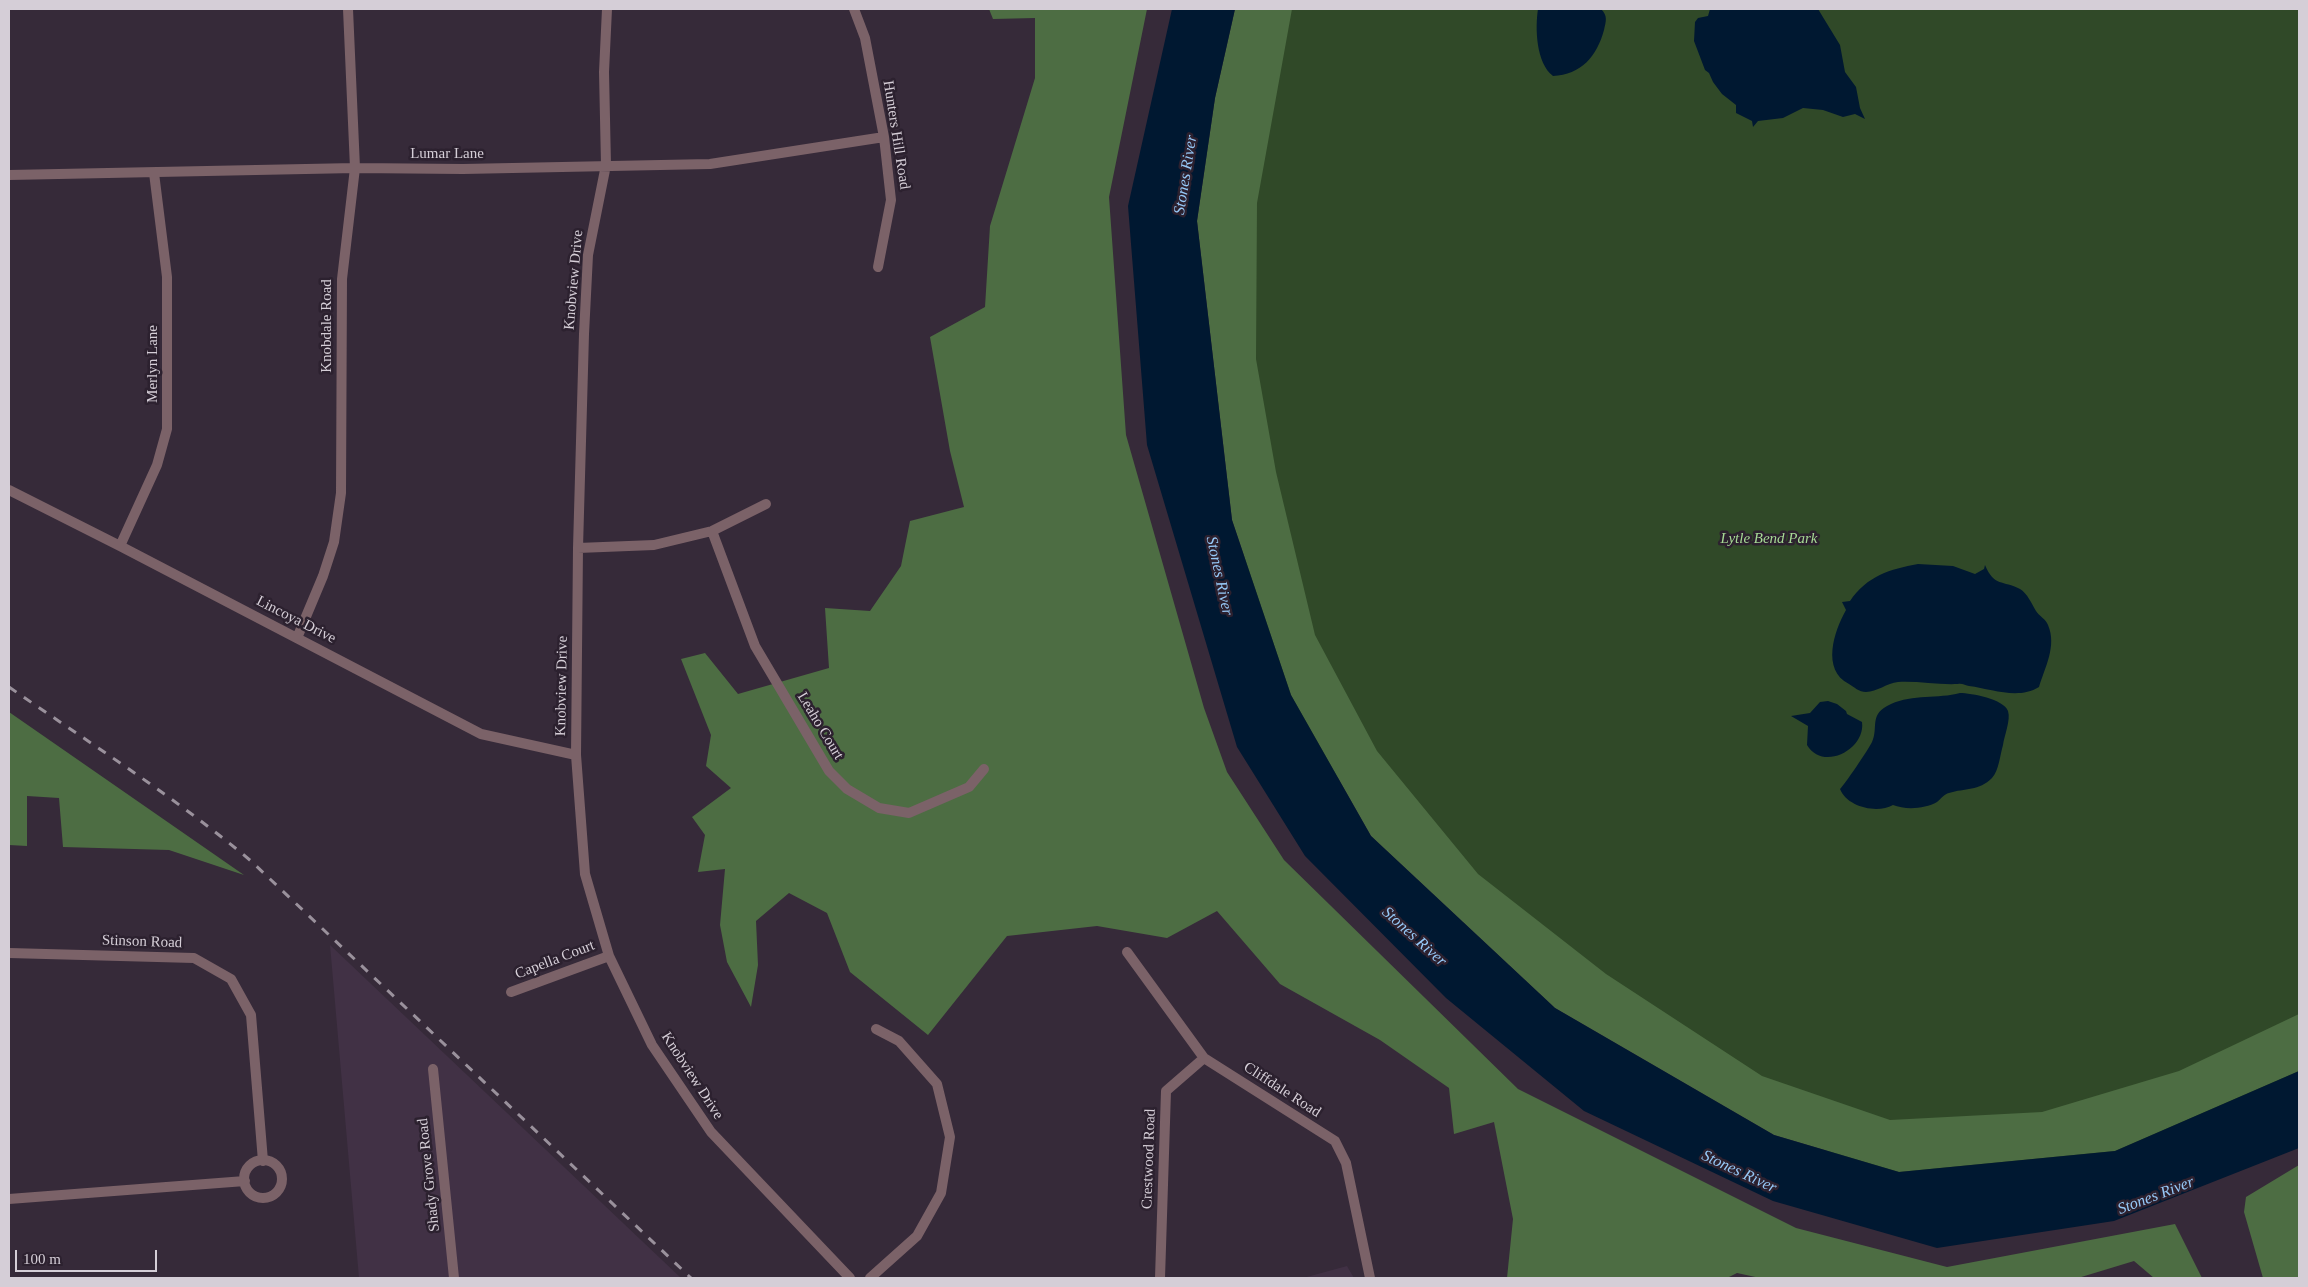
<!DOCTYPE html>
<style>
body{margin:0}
#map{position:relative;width:2308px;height:1287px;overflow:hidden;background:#362a39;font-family:"Times New Roman",serif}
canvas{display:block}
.frame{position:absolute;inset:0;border:10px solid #d5ced7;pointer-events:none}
.scale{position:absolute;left:15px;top:1250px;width:142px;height:22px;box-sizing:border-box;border:2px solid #d5ced7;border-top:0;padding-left:6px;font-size:15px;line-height:18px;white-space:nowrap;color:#d5ced7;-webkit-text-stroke:4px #2c212f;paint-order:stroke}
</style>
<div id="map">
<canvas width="2308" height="1287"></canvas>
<div class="frame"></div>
<div class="scale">100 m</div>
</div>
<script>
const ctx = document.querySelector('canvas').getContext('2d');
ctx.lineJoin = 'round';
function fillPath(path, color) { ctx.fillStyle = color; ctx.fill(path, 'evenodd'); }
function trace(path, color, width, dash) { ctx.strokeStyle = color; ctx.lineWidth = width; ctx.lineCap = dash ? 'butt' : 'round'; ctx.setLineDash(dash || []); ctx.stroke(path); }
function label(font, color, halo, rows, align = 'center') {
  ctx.font = font + ' "Times New Roman",serif'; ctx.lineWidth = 5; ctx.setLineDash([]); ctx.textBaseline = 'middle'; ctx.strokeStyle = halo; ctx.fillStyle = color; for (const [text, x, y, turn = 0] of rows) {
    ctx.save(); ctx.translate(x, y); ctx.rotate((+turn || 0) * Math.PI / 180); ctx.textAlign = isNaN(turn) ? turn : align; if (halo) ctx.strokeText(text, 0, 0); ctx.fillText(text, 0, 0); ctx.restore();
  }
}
fillPath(new Path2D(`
 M 330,945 L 681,1278 L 359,1278 Z
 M 1347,1266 L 1354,1278 L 1303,1278 Z`), '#413145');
fillPath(new Path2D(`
 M 1235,9 L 2299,9 L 2299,1139 L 1945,1241 L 1247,708 Z`), '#304928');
fillPath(new Path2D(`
 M 989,9 L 1147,9 L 1109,197 L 1126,435 L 1204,708 L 1227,772 L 1284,860 L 1518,1089 L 1796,1228 L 1947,1267 L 2175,1224 L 2202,1278 L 2154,1278 L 2134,1261 L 2078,1278 L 1760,1278 L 1737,1273 L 1727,1278 L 1507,1278 L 1513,1219 L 1494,1122 L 1454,1134 L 1449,1088 L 1380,1040 L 1280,984 L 1217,911 L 1167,938 L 1097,926 L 1007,936 L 928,1035 L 850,972 L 827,913 L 789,893 L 756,921 L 758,965 L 751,1007 L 727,962 L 720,925 L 725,869 L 698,872 L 705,835 L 692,817 L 731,788 L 706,766 L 711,735 L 681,659 L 705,653 L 738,694 L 829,668 L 825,608 L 870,611 L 901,566 L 910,521 L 964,507 L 950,451 L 930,337 L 985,307 L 990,226 L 1035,78 L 1035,18 L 993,19 Z
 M 1235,9 L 1292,9 L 1257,203 L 1256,359 L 1276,472 L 1315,635 L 1377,751 L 1478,874 L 1606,974 L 1762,1076 L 1890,1120 L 2042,1112 L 2179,1071 L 2299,1014 L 2299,1071 L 2115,1151 L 1899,1172 L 1774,1135 L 1555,1008 L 1371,836 L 1291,695 L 1232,520 L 1197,221 L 1215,98 Z
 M 9,712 L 244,875 L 169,850 L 63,847 L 59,798 L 27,796 L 27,846 L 9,845 Z
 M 2299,1165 L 2299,1278 L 2263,1278 L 2244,1212 L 2246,1197 Z`), '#4d6d43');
fillPath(new Path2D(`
 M 1172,9 L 1235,9 L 1215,98 L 1197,221 L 1232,520 L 1291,695 L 1371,836 L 1555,1008 L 1774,1135 L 1899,1172 L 2115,1151 L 2299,1071 L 2299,1148 L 2114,1221 L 1937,1248 L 1773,1201 L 1584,1111 L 1446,998 L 1305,856 L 1237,747 L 1147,445 L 1128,206 Z
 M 1538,9 L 1601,9 C 1608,16 1606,21 1604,30 C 1597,56 1581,75 1553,76 C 1536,63 1535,28 1538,9 Z
 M 1710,9 L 1818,9 L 1840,45 L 1845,72 L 1856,87 L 1860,108 L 1865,119 L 1855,114 L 1843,117 L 1823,110 L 1803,108 L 1783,118 L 1758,121 L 1753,127 L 1752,121 L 1736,113 L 1736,105 L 1722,94 L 1713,82 L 1709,73 L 1705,70 L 1694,41 L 1695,22 L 1698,18 L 1708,16 Z
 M 1918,564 L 1953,566 L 1975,574 L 1984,569 L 1985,565 C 1994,587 2003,580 2020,589 C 2027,593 2032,604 2036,611 C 2039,616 2046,619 2048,625 C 2057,646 2045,667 2039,687 C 2018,700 1992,689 1969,686 C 1966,686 1962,683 1958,684 C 1938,685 1919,681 1898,682 C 1887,683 1877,692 1866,692 C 1859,692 1854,687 1849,684 C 1821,670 1834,631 1846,610 L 1842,602 L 1850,601 C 1867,576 1890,569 1918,564 Z
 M 1960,693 C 1971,693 2004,699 2008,711 C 2011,720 2004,736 2003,745 C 2000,755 1999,770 1992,778 C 1979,791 1965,788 1949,793 C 1944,794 1941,799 1937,802 C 1925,809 1905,810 1893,805 C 1877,814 1847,807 1840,789 C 1843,787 1870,747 1872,742 C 1879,727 1868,714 1891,704 C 1913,694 1938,699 1960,693 Z
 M 1828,701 L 1837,704 L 1846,711 L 1847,714 L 1862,722 C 1866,749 1823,772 1807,745 L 1808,726 L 1791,716 L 1810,713 L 1820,702 Z`), '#001831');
trace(new Path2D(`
 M 607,9 L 604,72 L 606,165 L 588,255 L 584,334 L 578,548 L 576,755 L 585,874 L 609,956 L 652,1045 L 711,1132 L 850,1278
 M 854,9 L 865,38 L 884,137 L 891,200 L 878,267
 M 9,175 L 355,168 L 463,169 L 710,164 L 884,137
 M 9,490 L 120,546 L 481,734 L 576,755
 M 712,531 L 755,646 L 829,771 L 847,789 L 879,808 L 909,813 L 969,787 L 984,769
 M 120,546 L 157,465 L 167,429 L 167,277 L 154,173
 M 578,548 L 654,545 L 712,531 L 766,504
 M 297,638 L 323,576 L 334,542 L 341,493 L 342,279 L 355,168 L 348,9
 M 1127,952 L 1204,1058 L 1335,1141 L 1346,1163 L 1370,1278
 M 9,953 L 194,958 L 231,979 L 251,1015 L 263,1161
 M 511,992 L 609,956
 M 433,1069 L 454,1278
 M244 1179a19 19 0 1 1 38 0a19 19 0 1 1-38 0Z
 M 9,1199 L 245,1181
 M 870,1278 L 917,1236 L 941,1193 L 950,1137 L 937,1084 L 899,1041 L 876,1029
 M 1160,1278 L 1166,1091 L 1204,1058`), '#7b6268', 10);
trace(new Path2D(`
 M 9,687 C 91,744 175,797 251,861 L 691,1278`), '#9a919c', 3, [9, 9]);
label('15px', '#d5ced7', '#2c212f', [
 ["Hunters Hill Road",896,135,81],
 ["Lumar Lane",447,154],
 ["Knobview Drive",574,280,-85],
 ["Knobdale Road",327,326,-90],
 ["Merlyn Lane",153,364,-90],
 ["Lincoya Drive",296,620,27],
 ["Knobview Drive",562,686,-89],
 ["Leaho Court",820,726,59],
 ["Stinson Road",142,942,2],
 ["Capella Court",555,960,-21],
 ["Knobview Drive",692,1076,57],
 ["Cliffdale Road",1282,1090,33],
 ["Crestwood Road",1149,1159,-88],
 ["Shady Grove Road",429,1175,-96]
]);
label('italic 15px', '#a6d995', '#2c212f', [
 ["Lytle Bend Park",1769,539]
]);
label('italic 16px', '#96c8f7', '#2c212f', [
 ["Stones River",1186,175,-81],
 ["Stones River",1219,576,78],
 ["Stones River",1414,937,42],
 ["Stones River",1739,1172,25],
 ["Stones River",2156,1196,-21]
]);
</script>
